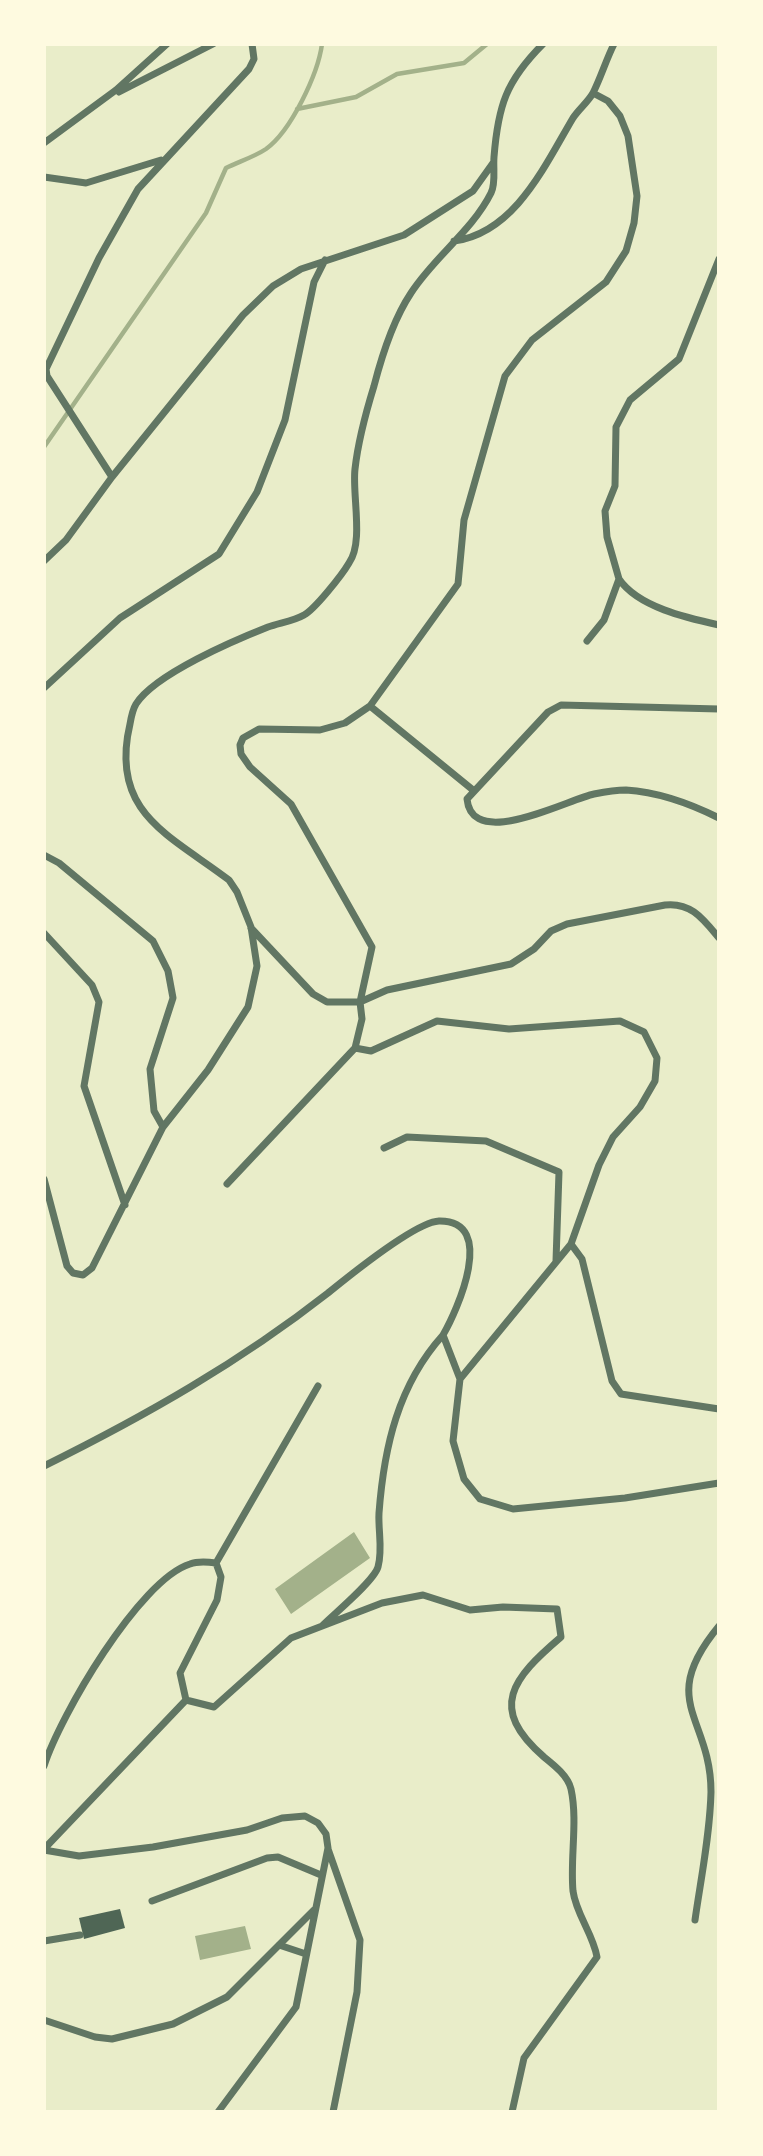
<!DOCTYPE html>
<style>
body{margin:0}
#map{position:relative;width:763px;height:2156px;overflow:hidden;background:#e9edc9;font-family:Ubuntu,sans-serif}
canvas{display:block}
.frame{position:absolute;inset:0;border:46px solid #fefae0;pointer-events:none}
</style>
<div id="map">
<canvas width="763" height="2156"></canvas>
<div class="frame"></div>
</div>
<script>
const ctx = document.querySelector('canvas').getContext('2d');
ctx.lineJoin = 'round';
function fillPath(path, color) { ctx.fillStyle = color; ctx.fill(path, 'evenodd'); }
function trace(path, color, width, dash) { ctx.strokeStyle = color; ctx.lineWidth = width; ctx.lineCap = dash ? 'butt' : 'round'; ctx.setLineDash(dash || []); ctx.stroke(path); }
fillPath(new Path2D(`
 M 354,1532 L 370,1558 L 291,1614 L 275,1589 Z
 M 245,1926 L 251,1949 L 200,1960 L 195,1936 Z`), '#a3b18a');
trace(new Path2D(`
 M 297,109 L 356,97 L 397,74 L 464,63 L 487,44
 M 44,447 L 206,213 L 226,168 C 238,162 254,157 266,149 C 291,131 318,74 322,44`), '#a3b18a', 4.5);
fillPath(new Path2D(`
 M 120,1909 L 125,1928 L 84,1939 L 79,1918 Z`), '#4f6655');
trace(new Path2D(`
 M 119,92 L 213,44
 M 44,143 L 116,90 L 167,44
 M 44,177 L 86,183 L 161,160
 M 454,241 C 515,233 545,165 573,118 C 579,109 588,102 593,93 C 601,77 606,60 614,44
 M 112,477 L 47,376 L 46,369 L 99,258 L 138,189 L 249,69 L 254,59 L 252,44
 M 44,561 L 66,540 L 112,477 L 243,315 L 273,286 L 301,269 L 404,235 L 473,191 L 493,163
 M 619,579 C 638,607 687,618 719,625
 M 587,641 L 604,620 L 619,579 L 607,537 L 605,511 L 615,486 L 616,427 L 630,400 L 679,359 L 719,259
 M 44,688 L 120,618 L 219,554 L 257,492 L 285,420 L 314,282 L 325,260
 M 370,706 L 473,790
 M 719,709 L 561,705 L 548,712 L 467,799 C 472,851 566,800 594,794 C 604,792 617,790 626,790 C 658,792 691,804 719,818
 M 44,855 L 59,863 L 153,941 L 168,971 L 173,998 L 150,1069 L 154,1111 L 163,1127
 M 251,928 L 313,994 L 327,1002 L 360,1002 L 372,947 L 291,804 L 250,767 L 241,754 L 240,745 L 243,738 L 259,729 L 320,730 L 345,723 L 370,706 L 458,584 L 464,520 L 505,376 L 532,340 L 606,282 L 626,251 L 634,223 L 637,196 L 628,136 L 620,116 L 608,101 L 593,93
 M 44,933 L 92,985 L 99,1002 L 84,1086 L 125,1205
 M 384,1148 L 407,1137 L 486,1141 L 559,1172 L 556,1261
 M 44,1179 L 67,1266 L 73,1273 L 83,1275 L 92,1268 L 163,1127 L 208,1070 L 248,1007 L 257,966 L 251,927 L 237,892 L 229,880 C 170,835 109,813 130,724 C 131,718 133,709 136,704 C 155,674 235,640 268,627 C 279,623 294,621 304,615 C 315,609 342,575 349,563 C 364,542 352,495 355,469 C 358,442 366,412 374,386 C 382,355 393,320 411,293 C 434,257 472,231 491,193 C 496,184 493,168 494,157 C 498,106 506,81 543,44
 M 227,1184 L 355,1048
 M 571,1244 L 582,1259 L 612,1381 L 621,1394 L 719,1409
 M 460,1379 L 453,1441 L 464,1479 L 480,1499 L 513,1509 L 625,1498 L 719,1483
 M 44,1466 C 145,1416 240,1362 328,1293 C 349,1276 415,1222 439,1221 C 498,1220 457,1311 443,1335 L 460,1379 L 571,1244 L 599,1165 L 613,1137 L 640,1107 L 655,1081 L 657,1058 L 644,1032 L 620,1021 L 509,1029 L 437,1021 L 371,1051 L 355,1048 L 362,1019 L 360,1002 L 387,990 L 511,964 L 534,949 L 551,931 L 567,924 L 665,905 C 691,902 703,919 719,938
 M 323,1625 C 335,1613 374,1581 378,1567 C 383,1549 378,1531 379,1513 C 384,1447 398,1385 443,1335
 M 186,1700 L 214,1707 L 291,1638 L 382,1603 L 423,1595 L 470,1610 L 503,1607 L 557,1609 L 561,1637 C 513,1678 487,1708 544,1757 C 554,1765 568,1776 571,1789 C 578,1821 570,1858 573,1891 C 576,1914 593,1934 597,1957 L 524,2058 L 512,2112
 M 44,1766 C 60,1716 139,1580 190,1564 C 198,1561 208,1562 216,1563
 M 44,1849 L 186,1700 L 180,1673 L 217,1600 L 221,1577 L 216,1563 L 318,1386
 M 328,1849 L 360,1940 L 357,1992 L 333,2112
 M 44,1850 L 79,1856 L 153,1847 L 247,1830 L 282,1818 L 305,1816 L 318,1823 L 326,1834 L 328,1848 L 296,2007 L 218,2112
 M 152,1901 L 267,1858 L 278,1857 L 321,1875
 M 695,1920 C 701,1878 710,1834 711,1792 C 711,1716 656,1702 719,1626
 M 44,1941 L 80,1935
 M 279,1945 L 306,1954
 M 44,2020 L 95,2037 L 112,2039 L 173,2024 L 227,1997 L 314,1910`), '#617663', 7);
</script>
